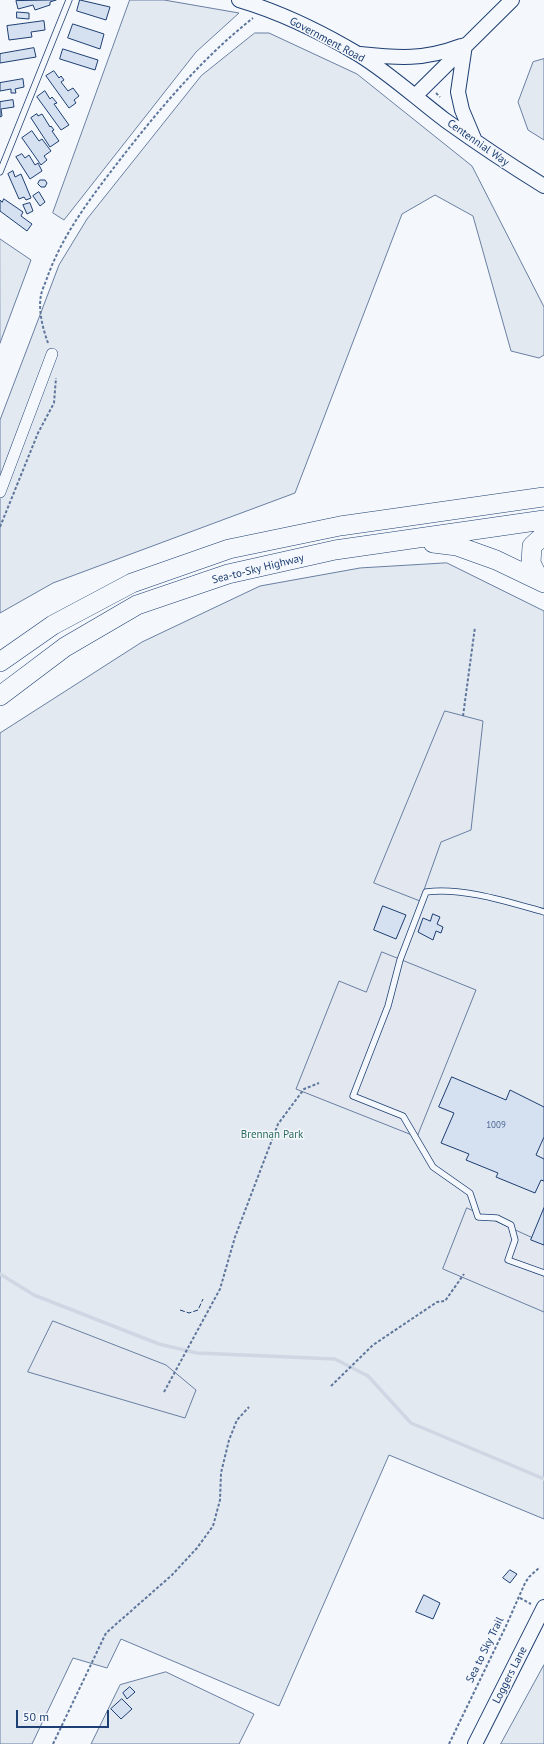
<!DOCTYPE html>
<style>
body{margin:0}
#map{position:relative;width:544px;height:1744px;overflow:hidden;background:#f4f7fb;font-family:"PT Sans",sans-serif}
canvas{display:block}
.scale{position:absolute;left:16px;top:1710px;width:93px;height:18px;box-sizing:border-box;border:2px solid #1d3f73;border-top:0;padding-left:5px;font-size:12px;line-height:14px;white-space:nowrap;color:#1d3f73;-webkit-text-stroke:3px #f4f7fb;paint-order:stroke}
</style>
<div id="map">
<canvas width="544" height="1744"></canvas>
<div class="scale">50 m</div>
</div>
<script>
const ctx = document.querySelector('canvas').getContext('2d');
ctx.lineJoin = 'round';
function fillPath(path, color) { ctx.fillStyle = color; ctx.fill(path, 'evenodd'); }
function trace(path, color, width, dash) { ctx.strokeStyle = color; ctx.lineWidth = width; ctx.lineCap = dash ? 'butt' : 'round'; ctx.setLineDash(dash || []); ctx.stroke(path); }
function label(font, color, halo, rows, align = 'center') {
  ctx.font = font + ' "PT Sans",sans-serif'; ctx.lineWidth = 3; ctx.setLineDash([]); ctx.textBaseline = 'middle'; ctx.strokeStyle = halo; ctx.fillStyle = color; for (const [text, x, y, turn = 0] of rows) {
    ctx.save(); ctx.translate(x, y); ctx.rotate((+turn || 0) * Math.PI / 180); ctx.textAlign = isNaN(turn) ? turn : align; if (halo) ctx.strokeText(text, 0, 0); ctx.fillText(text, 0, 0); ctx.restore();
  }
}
const green = new Path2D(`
 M 130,0 L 164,0 L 239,13 L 196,52 L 64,220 L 53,213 Z
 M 255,33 L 269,33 L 357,74 L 472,166 L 544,307 L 544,355 L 539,358 L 511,351 L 473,216 L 435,195 L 402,214 L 295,493 L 53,583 L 0,613 L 0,420 L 59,265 L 87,219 L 201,76 Z
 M 544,59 L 544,140 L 528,130 L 518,102 L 533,62 Z
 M 0,239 L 31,260 L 0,343 Z
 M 447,563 L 544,611 L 544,1519 L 389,1455 L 279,1706 L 121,1639 L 107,1668 L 73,1658 L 32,1744 L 0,1744 L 0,733 L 142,642 L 260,586 L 360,568 Z
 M 544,1665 L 544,1744 L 501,1744 Z
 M 166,1672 L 254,1714 L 239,1744 L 91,1744 L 120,1685 Z`);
fillPath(green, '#e3e9f0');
trace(green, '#687fa3', 1);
const parking = new Path2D(`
 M 445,711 L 483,721 L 471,830 L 441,842 L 420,901 L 374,883 Z
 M 382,952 L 476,990 L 417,1137 L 296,1089 L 339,981 L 366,992 Z
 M 467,1208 L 544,1243 L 544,1312 L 443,1269 Z
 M 53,1321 L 166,1365 L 196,1390 L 185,1418 L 28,1372 Z`);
fillPath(parking, '#e3e8f0');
trace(parking, '#687fa3', 1);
trace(new Path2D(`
 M 0,1274 L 34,1295 L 159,1344 L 197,1353 L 335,1359 L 368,1376 L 411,1423 L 544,1479`), '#cfd7e4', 3.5);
const building = new Path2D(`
 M 56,0 L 50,2 L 50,5 L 35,10 L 33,5 L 18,9 L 16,1 Z
 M 80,0 L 110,7 L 106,20 L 77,11 Z
 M 17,12 L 29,13 L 29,19 L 17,18 Z
 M 44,21 L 45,30 L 31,32 L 32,37 L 9,40 L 7,26 Z
 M 73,24 L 104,34 L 100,49 L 68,38 Z
 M 34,48 L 36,57 L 0,63 L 0,54 Z
 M 63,49 L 98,60 L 95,70 L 60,59 Z
 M 54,71 L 59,78 L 61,76 L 64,80 L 61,82 L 68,91 L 73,88 L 79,96 L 74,100 L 76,103 L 69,108 L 46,76 Z
 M 23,79 L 24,87 L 15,89 L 16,93 L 11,93 L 11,89 L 0,91 L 0,83 Z
 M 45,91 L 50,99 L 52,97 L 57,103 L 54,104 L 69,125 L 61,130 L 37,97 Z
 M 13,100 L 14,107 L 1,109 L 2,116 L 0,117 L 0,102 Z
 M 37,114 L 38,116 L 42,114 L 50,127 L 51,126 L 54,130 L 52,131 L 59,141 L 50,147 L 31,118 Z
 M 32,131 L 39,141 L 42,139 L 51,151 L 44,156 L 47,160 L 41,165 L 22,138 Z
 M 22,154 L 25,158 L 29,155 L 35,165 L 38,163 L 42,171 L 30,179 L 16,157 Z
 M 13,171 L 15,177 L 21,174 L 31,198 L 26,200 L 24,197 L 19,199 L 8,174 Z
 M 40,180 L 45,180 L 47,183 L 45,187 L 41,187 L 38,184 Z
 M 39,192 L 45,202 L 40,206 L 33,196 Z
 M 4,199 L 23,212 L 21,216 L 32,224 L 27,231 L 0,211 L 0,200 L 2,202 Z
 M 30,203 L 33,211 L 27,214 L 23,205 Z
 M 383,906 L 406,915 L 396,939 L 374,930 Z
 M 433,914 L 440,917 L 437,924 L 443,927 L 441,933 L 436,931 L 433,940 L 418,932 L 423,918 L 430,921 Z
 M 452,1077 L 506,1100 L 510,1090 L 544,1107 L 544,1137 L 536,1155 L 544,1159 L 544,1181 L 541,1180 L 535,1193 L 496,1177 L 498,1173 L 466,1160 L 469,1154 L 441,1143 L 454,1113 L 439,1107 Z
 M 544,1208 L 544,1245 L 531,1240 Z
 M 510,1570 L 517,1574 L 510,1583 L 503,1578 Z
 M 424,1595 L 440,1603 L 433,1619 L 416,1612 Z
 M 130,1687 L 135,1692 L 127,1699 L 123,1693 Z
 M 122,1699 L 132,1709 L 121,1719 L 111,1709 Z`);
fillPath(building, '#d5e0f0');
trace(building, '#1d3f73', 1);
const service = new Path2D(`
 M 0,172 L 69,0
 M 544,912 C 508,902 463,887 426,892 L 400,960 L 388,1006 L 353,1096 L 403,1116 L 433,1167 L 470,1193 L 478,1217 L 497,1218 L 511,1225 L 515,1240 L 508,1260 L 544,1273`);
const minor = new Path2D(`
 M 0,492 L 52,354`);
const tertiary = new Path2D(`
 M 239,0 C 280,12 321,32 358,54 C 389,73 416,98 445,120 C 477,143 510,165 544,186
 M 465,45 L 458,92 L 462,110 L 475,141
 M 360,54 C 399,58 424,60 461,46
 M 415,96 L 512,0
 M 475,1744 L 544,1607`);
const trunk = new Path2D(`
 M 433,543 L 457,546 L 496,560 L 544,583
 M 540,581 L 531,563 L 532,546 L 544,535
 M 0,662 L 53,625 L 132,583 L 229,549 L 340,526 L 544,497
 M 0,696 L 65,647 L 137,605 L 228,574 L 335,550 L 544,520`);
trace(service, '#1d3f73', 7);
trace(minor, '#1d3f73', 12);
trace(tertiary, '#1d3f73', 16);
trace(trunk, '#1d3f73', 20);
trace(new Path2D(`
 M 436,93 L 440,97
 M 48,343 C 43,329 38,311 41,295 C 42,290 45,284 47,278 C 61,239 84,207 109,174 C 152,118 197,62 253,18
 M 0,527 L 38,433 L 54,403 L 56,378
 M 463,716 L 475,627
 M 331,1386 L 373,1345 L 437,1302 L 445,1301 L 464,1274
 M 164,1392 L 220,1289 L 235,1237 L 278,1124 L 304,1089 L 319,1083
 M 520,1598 L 531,1604
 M 53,1744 L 106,1633 L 172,1575 L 197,1548 L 213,1526 L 220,1500 L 221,1473 L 229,1440 L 237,1420 L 249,1407
 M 449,1744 L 506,1626 L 525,1583 L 529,1577 L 540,1567`), '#5e769c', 2, [3, 2]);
trace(service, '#f4f7fb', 5.5);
trace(minor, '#f4f7fb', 11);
trace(tertiary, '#f4f7fb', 14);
trace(trunk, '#f4f7fb', 19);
trace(new Path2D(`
 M 180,1310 L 189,1313 L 198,1310 L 203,1299`), '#1d3f73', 1, [5, 2]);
label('9px', '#4b6792', null, [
 ["1009",496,1125]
]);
label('11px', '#1d3f73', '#f4f7fb', [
 ["Government Road",327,40,28],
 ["Centennial Way",478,143,35],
 ["Sea-to-Sky Highway",258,569,-14],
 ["Sea to Sky Trail",485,1650,-64],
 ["Loggers Lane",510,1675,-63]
]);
label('11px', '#2c6c60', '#f4f7fb', [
 ["Brennan Park",272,1135]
]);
</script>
